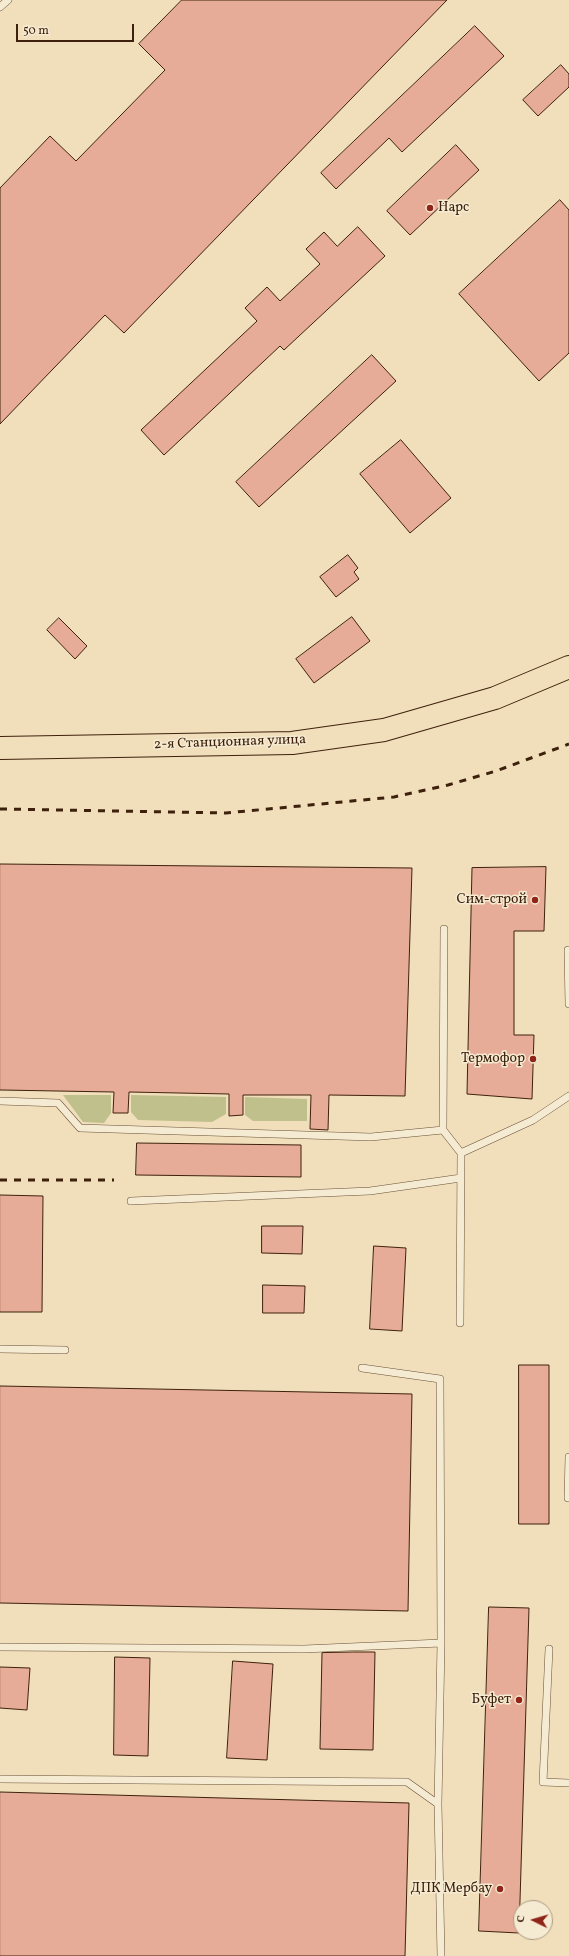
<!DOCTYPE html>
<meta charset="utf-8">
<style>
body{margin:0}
#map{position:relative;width:569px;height:1956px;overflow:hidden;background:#f0dfba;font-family:Vollkorn,serif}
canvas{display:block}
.north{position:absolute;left:513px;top:1900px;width:40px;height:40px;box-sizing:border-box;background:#f5ead2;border:1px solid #ac9a83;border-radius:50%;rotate:275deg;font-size:11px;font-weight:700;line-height:16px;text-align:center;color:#3e210d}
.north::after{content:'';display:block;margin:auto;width:14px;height:18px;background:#8f2418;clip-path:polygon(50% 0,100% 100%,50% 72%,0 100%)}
.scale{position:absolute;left:16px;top:24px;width:118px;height:18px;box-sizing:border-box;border:2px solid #3e210d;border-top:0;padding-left:5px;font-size:12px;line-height:14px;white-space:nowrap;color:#3e210d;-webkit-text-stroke:3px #f5ead2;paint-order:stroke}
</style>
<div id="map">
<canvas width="569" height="1956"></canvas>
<div class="north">С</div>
<div class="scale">50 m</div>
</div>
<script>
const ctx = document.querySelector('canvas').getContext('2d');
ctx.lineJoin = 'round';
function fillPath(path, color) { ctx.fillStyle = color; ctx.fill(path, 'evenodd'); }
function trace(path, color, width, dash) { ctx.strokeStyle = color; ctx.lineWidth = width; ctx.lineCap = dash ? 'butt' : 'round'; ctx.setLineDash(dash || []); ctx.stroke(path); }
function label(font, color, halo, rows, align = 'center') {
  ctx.font = font + ' Vollkorn,serif'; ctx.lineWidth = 3; ctx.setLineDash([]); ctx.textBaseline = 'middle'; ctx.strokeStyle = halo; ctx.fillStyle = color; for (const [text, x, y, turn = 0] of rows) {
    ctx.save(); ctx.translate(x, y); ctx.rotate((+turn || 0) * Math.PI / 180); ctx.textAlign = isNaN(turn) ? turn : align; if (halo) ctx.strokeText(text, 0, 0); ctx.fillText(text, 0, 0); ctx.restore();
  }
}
fillPath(new Path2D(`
 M 63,1095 L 111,1095 L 111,1113 L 104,1123 L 83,1122 Z
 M 131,1095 L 226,1097 L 226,1114 L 212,1122 L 138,1120 L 131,1112 Z
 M 245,1097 L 307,1099 L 307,1121 L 253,1121 L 245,1115 Z`), '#bfc08c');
const building = new Path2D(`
 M 182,0 L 447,0 L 124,333 L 105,315 L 0,424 L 0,188 L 50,136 L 76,161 L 165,70 L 139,44 Z
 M 475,26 L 504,56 L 402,152 L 389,138 L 336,189 L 321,173 Z
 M 561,65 L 569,74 L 569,87 L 538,116 L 523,100 Z
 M 456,145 L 479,170 L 410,235 L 387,211 Z
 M 560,200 L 569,210 L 569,353 L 539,381 L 459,294 Z
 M 358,227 L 385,256 L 284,350 L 280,346 L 164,455 L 141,430 L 257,321 L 245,308 L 267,287 L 280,301 L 320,264 L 306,249 L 324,232 L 337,246 Z
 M 372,355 L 396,381 L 259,507 L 236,482 Z
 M 401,440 L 451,498 L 410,533 L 360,474 Z
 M 348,555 L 358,568 L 354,572 L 359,579 L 336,597 L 320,577 Z
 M 352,617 L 370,641 L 314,683 L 296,659 Z
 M 59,618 L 87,646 L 75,659 L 47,630 Z
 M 0,864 L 412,868 L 405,1096 L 329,1095 L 328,1130 L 310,1129 L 311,1095 L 243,1095 L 243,1115 L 229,1116 L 229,1094 L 129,1092 L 128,1113 L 113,1113 L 114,1092 L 0,1090 Z
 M 546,867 L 544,931 L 514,931 L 514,1035 L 534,1035 L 532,1099 L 467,1094 L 472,868 Z
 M 137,1143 L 301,1145 L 301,1177 L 136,1175 Z
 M 0,1195 L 43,1196 L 42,1312 L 0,1312 Z
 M 262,1226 L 303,1226 L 302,1254 L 262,1253 Z
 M 374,1246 L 406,1248 L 402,1331 L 370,1329 Z
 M 263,1285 L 305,1286 L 304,1313 L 263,1313 Z
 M 519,1365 L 549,1365 L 549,1524 L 519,1524 Z
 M 0,1386 L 412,1394 L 408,1611 L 0,1603 Z
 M 489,1607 L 529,1608 L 519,1933 L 479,1931 Z
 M 354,1652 L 375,1652 L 373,1750 L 320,1749 L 322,1653 Z
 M 115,1657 L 150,1658 L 148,1756 L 114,1755 Z
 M 233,1661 L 273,1664 L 267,1760 L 227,1758 Z
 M 0,1667 L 30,1668 L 27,1710 L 0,1708 Z
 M 0,1792 L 409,1803 L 405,1956 L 0,1956 Z`);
fillPath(building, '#e7ac97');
trace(building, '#3e210d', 1);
const service = new Path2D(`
 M 0,7 L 8,0
 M 444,929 L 443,1130 L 461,1153 L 533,1120 L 569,1096
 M 568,950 L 569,1004
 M 0,1101 L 58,1103 L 80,1128 L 371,1137 L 443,1130
 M 131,1201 L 370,1191 L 461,1178
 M 460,1323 L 461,1153
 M 0,1349 L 65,1350
 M 362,1368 L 440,1379 L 441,1643 L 438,1804
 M 568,1498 L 569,1457
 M 0,1647 L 304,1649 L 441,1643
 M 549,1649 L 543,1782 L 569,1783
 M 0,1779 L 407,1782 L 438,1804 L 441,1956`);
const primary = new Path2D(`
 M 0,748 L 292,743 L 384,730 L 495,698 L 569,667`);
trace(service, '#6a5038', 8);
trace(primary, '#3e210d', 24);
trace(service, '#f5ead2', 7);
trace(primary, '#f0dfba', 22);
trace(new Path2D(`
 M 0,809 L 226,813 L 394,797 L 448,785 L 496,771 L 569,744
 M 0,1180 L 114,1180`), '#3e210d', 3, [7, 7]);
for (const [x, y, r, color] of [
 [430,208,4,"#8f2418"],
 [535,900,4,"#8f2418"],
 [533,1059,4,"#8f2418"],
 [519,1700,4,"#8f2418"],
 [500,1889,4,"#8f2418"]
]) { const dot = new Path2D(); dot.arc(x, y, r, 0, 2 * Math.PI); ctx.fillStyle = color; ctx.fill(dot); trace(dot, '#f5ead2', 1.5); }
label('14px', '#3e210d', '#f5ead2', [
 ["Нарс",438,208,"left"],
 ["Сим-строй",527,900],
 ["Термофор",525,1059],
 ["Буфет",511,1700],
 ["ДПК Мербау",492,1889]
], 'right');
label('14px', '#3e210d', '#f5ead2', [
 ["2-я Станционная улица",230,743,-2]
]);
</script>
